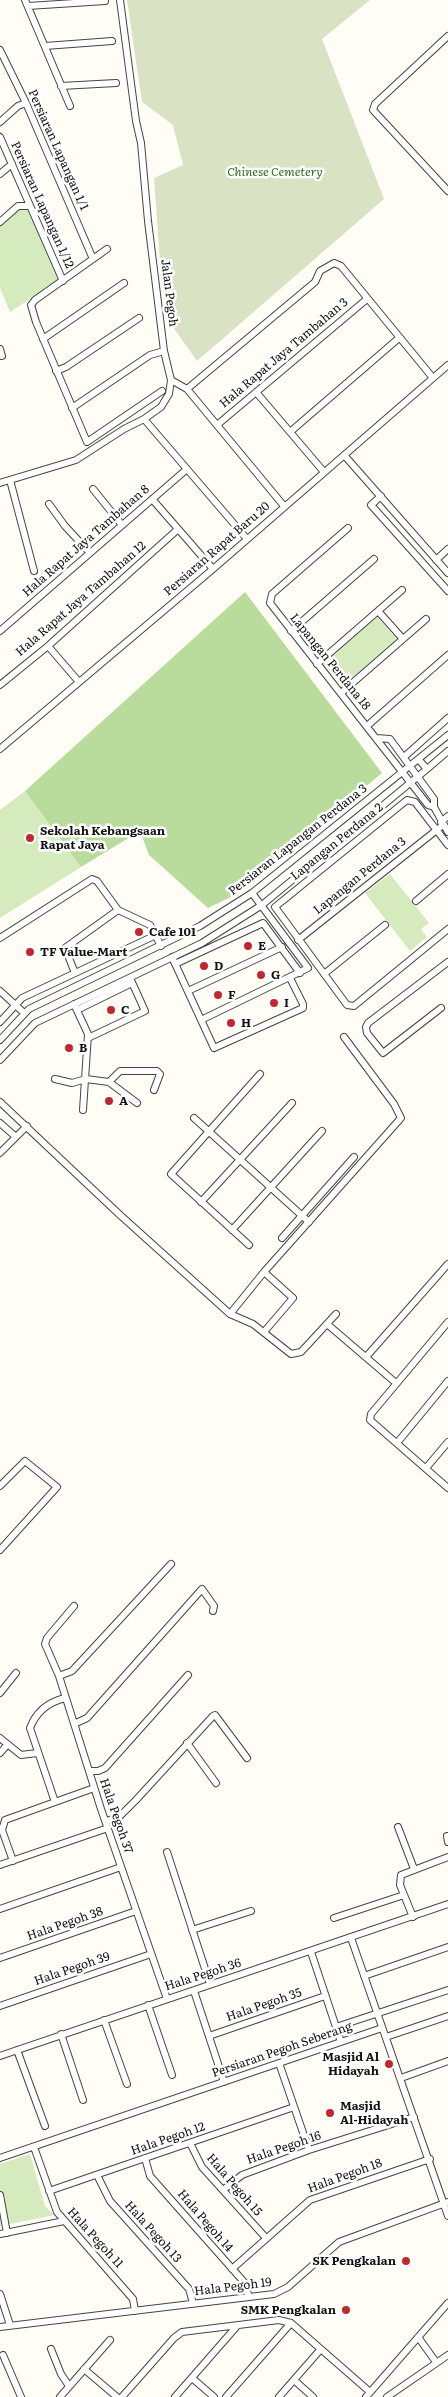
<!DOCTYPE html>
<style>
body{margin:0}
canvas{display:block;background:#fffdf5}
</style>
<canvas width="448" height="2397"></canvas>
<script>
const ctx = document.querySelector('canvas').getContext('2d');
ctx.lineJoin = 'round';
function fillPath(path, color) { ctx.fillStyle = color; ctx.fill(path, 'evenodd'); }
function trace(path, color, width, dash) { ctx.strokeStyle = color; ctx.lineWidth = width; ctx.lineCap = dash ? 'butt' : 'round'; ctx.setLineDash(dash || []); ctx.stroke(path); }
function label(font, color, halo, rows, align = 'center') {
  ctx.font = font + ' Literata,serif'; ctx.lineWidth = 5; ctx.setLineDash([]); ctx.textBaseline = 'middle'; ctx.strokeStyle = halo; ctx.fillStyle = color; for (const [text, x, y, turn = 0] of rows) {
    ctx.save(); ctx.translate(x, y); ctx.rotate((+turn || 0) * Math.PI / 180); ctx.textAlign = isNaN(turn) ? turn : align; if (halo) ctx.strokeText(text, 0, 0); ctx.fillText(text, 0, 0); ctx.restore();
  }
}
fillPath(new Path2D(`
 M 24,207 L 29,209 L 59,280 L 10,312 L 0,288 L 0,225 L 18,209 Z
 M 377,617 L 397,639 L 343,686 L 323,664 Z
 M 25,791 L 81,867 L 0,918 L 0,810 Z
 M 390,874 L 429,923 L 421,929 L 427,937 L 410,951 L 365,893 Z
 M 30,2154 L 45,2206 L 54,2215 L 0,2226 L 0,2164 Z`), '#d5ebbd');
fillPath(new Path2D(`
 M 245,592 L 382,773 L 237,894 L 208,908 L 149,855 L 140,831 L 81,867 L 25,791 Z`), '#b9dc9c');
fillPath(new Path2D(`
 M 127,0 L 370,0 L 322,39 L 384,199 L 197,361 L 173,327 L 161,276 L 154,178 L 183,165 L 173,125 L 142,102 Z`), '#d9e3c4');
const minor = new Path2D(`
 M 25,0 L 70,106
 M 28,6 L 105,1
 M 448,36 L 375,104 L 373,110 L 448,191
 M 45,46 L 112,41
 M 0,50 L 26,103 L 93,259
 M 61,86 L 116,83
 M 0,122 L 18,106 L 26,103
 M 0,137 L 63,281
 M 0,174 L 12,164
 M 0,222 L 18,206 L 30,206
 M 107,249 L 35,300 L 31,305 L 36,322 L 87,442 L 162,391
 M 43,339 L 124,283
 M 0,349 L 2,356
 M 56,371 L 66,367 L 139,318
 M 171,380 L 187,389 L 284,506
 M 187,389 L 315,282 L 320,271 L 334,263 L 341,266 L 433,378
 M 256,392 L 324,472
 M 72,408 L 150,355 L 164,351
 M 144,419 L 247,539
 M 217,425 L 367,299
 M 290,432 L 399,338
 M 344,455 L 448,573
 M 10,480 L 34,571
 M 0,483 L 76,460 L 124,429 L 144,419 L 161,407 L 169,394 L 171,380 L 164,351 L 148,221 L 141,143 L 136,121 L 120,0
 M 93,489 L 122,525
 M 381,496 L 371,505 L 448,591
 M 152,499 L 213,569
 M 49,504 L 65,526 L 90,553
 M 348,528 L 272,594 L 270,603 L 428,805 L 434,807
 M 436,560 L 448,549
 M 378,611 L 403,639
 M 0,631 L 187,469
 M 291,631 L 374,559
 M 48,646 L 79,682
 M 317,664 L 402,590
 M 0,685 L 48,646 L 177,530
 M 341,693 L 426,619
 M 367,726 L 448,655
 M 376,738 L 390,739 L 434,799 L 434,807 L 448,832
 M 0,749 L 213,569 L 448,365
 M 404,757 L 448,718
 M 419,760 L 427,769 L 448,751
 M 441,822 L 448,816
 M 448,845 L 415,802 L 407,800 L 275,907 L 347,1005 L 354,1006 L 448,929
 M 416,901 L 448,874
 M 0,938 L 92,879 L 97,881 L 118,910 L 150,925 L 161,946
 M 298,940 L 443,825
 M 172,957 L 214,1048 L 303,1008 L 303,1004 L 290,978
 M 175,964 L 263,923 L 300,973
 M 75,973 L 65,948 L 118,910
 M 324,974 L 385,925
 M 0,991 L 24,1013
 M 188,991 L 282,947
 M 74,1004 L 88,1034 L 83,1110
 M 441,1008 L 383,1053 L 367,1033 L 366,1027 L 368,1023 L 448,962
 M 77,1010 L 132,983
 M 201,1020 L 308,968 L 252,893
 M 0,1022 L 22,998 L 156,935
 M 88,1038 L 145,1011 L 130,978
 M 0,1040 L 29,1009 L 200,926 L 252,893 L 448,735
 M 0,1060 L 35,1023 L 202,943 L 262,905 L 427,769
 M 55,1079 L 72,1083 L 86,1079 L 109,1082 L 137,1103
 M 109,1082 L 120,1071 L 157,1071 L 160,1074 L 154,1090
 M 0,1102 L 120,1215 L 230,1314 L 253,1324 L 291,1354 L 301,1352 L 336,1314
 M 194,1118 L 309,1222
 M 0,1123 L 16,1137
 M 0,1153 L 27,1126
 M 201,1202 L 292,1103
 M 232,1230 L 322,1131
 M 282,1238 L 354,1157
 M 249,1245 L 171,1174 L 260,1074
 M 264,1272 L 293,1298 L 264,1332
 M 230,1314 L 264,1272 L 401,1118 L 394,1104 L 344,1037
 M 448,1322 L 371,1414 L 370,1420 L 448,1488
 M 327,1324 L 396,1383
 M 366,1357 L 448,1264
 M 397,1443 L 448,1381
 M 426,1468 L 448,1442
 M 0,1486 L 25,1461 L 57,1487 L 0,1550
 M 74,1606 L 47,1638 L 45,1644 L 59,1676 L 101,1809 L 167,1999
 M 59,1676 L 72,1671 L 171,1564
 M 0,1693 L 16,1673
 M 74,1724 L 87,1718 L 202,1589 L 214,1606 L 213,1611
 M 0,1738 L 21,1755 L 37,1753
 M 187,1743 L 216,1783
 M 0,1753 L 7,1745
 M 89,1771 L 98,1771 L 105,1768 L 188,1675
 M 55,1802 L 30,1728 C 36,1712 49,1702 65,1698
 M 106,1821 L 119,1817 L 136,1800 L 213,1716 L 215,1715 L 247,1758
 M 398,1827 L 414,1869
 M 447,1836 L 448,1842
 M 167,1852 L 210,1984
 M 13,1861 L 2,1830 L 5,1820 L 94,1788
 M 0,1865 L 108,1828
 M 0,1909 L 121,1867
 M 413,1917 L 400,1885 L 401,1875 L 448,1857
 M 334,1918 L 404,1895
 M 192,1930 L 251,1911
 M 351,1938 L 448,2216
 M 311,1952 L 341,2042
 M 0,1958 L 136,1911
 M 364,1976 L 448,1947
 M 194,1991 L 224,2082
 M 148,2005 L 172,2075
 M 0,2006 L 151,1954
 M 104,2020 L 127,2084
 M 336,2027 L 448,1990
 M 61,2034 L 83,2100
 M 209,2036 L 325,1996
 M 386,2037 L 448,2016
 M 17,2050 L 45,2126
 M 0,2056 L 448,1904
 M 279,2063 L 309,2150
 M 401,2078 L 448,2061
 M 190,2143 L 202,2167 L 266,2238
 M 34,2147 L 57,2212 L 133,2299 L 135,2311
 M 0,2158 L 382,2028
 M 145,2158 L 150,2176 L 244,2282 L 249,2297
 M 97,2175 L 110,2201 L 189,2289 L 193,2303
 M 223,2190 L 242,2175 L 309,2150 L 414,2117
 M 49,2191 L 294,2107
 M 0,2195 L 7,2233
 M 0,2234 L 64,2221
 M 232,2269 L 310,2200 L 430,2159
 M 0,2294 L 10,2325
 M 0,2327 L 274,2294 L 288,2287 L 339,2242 L 448,2202
 M 418,2337 L 436,2362
 M 51,2349 L 61,2374 L 69,2386
 M 3,2355 L 21,2397
 M 84,2369 L 117,2397
 M 192,2378 L 214,2397
 M 294,2380 L 313,2397
 M 60,2397 L 110,2340
 M 122,2397 L 174,2338 L 182,2332 L 279,2320 L 291,2323 L 370,2392
 M 175,2397 L 237,2326
 M 226,2397 L 291,2323
 M 279,2397 L 320,2350
 M 366,2397 L 448,2303
 M 387,2397 L 448,2355`);
trace(minor, '#444', 8);
trace(minor, '#fff', 6);
for (const [x, y, r, color] of [
 [30,838,5,"#c4262e"],
 [139,932,5,"#c4262e"],
 [248,946,5,"#c4262e"],
 [30,952,5,"#c4262e"],
 [204,966,5,"#c4262e"],
 [261,975,5,"#c4262e"],
 [218,995,5,"#c4262e"],
 [274,1003,5,"#c4262e"],
 [111,1010,5,"#c4262e"],
 [231,1023,5,"#c4262e"],
 [69,1048,5,"#c4262e"],
 [109,1101,5,"#c4262e"],
 [389,2064,5,"#c4262e"],
 [330,2113,5,"#c4262e"],
 [406,2261,5,"#c4262e"],
 [346,2310,5,"#c4262e"]
]) { const dot = new Path2D(); dot.arc(x, y, r, 0, 2 * Math.PI); ctx.fillStyle = color; ctx.fill(dot); trace(dot, '#fff', 2); }
label('12px', '#111', '#fff', [
 ["Persiaran Lapangan 1/1",58,150,66],
 ["Persiaran Lapangan 1/12",42,205,66],
 ["Jalan Pegoh",169,293,83],
 ["Hala Rapat Jaya Tambahan 3",284,353,-40],
 ["Hala Rapat Jaya Tambahan 8",86,541,-41],
 ["Persiaran Rapat Baru 20",217,549,-41],
 ["Hala Rapat Jaya Tambahan 12",81,599,-41],
 ["Lapangan Perdana 18",330,662,51],
 ["Persiaran Lapangan Perdana 3",298,840,-38],
 ["Lapangan Perdana 2",337,842,-39],
 ["Lapangan Perdana 3",360,876,-39],
 ["Hala Pegoh 37",116,1816,71],
 ["Hala Pegoh 38",65,1924,-19],
 ["Hala Pegoh 39",72,1969,-19],
 ["Hala Pegoh 36",203,1975,-18],
 ["Hala Pegoh 35",264,2005,-19],
 ["Persiaran Pegoh Seberang",282,2050,-19],
 ["Hala Pegoh 12",168,2139,-19],
 ["Hala Pegoh 16",284,2148,-19],
 ["Hala Pegoh 18",345,2176,-20],
 ["Hala Pegoh 15",234,2185,49],
 ["Hala Pegoh 14",205,2221,49],
 ["Hala Pegoh 13",153,2232,48],
 ["Hala Pegoh 11",95,2238,48],
 ["Hala Pegoh 19",233,2287,-7]
]);
label('italic 12px', '#2f6b1f', '#fff', [
 ["Chinese Cemetery",275,172]
]);
label('bold 12px', '#111', '#fff', [
 ["Sekolah Kebangsaan",40,831],
 ["Rapat Jaya",40,845],
 ["Cafe 101",149,932],
 ["E",258,946],
 ["TF Value-Mart",40,952],
 ["D",214,966],
 ["G",271,975],
 ["F",228,995],
 ["I",284,1003],
 ["C",121,1010],
 ["H",241,1023],
 ["B",79,1048],
 ["A",119,1101],
 ["Masjid Al",379,2057,"right"],
 ["Hidayah",379,2071,"right"],
 ["Masjid",340,2106],
 ["Al-Hidayah",340,2120],
 ["SK Pengkalan",396,2261,"right"],
 ["SMK Pengkalan",336,2310,"right"]
], 'left');
</script>
